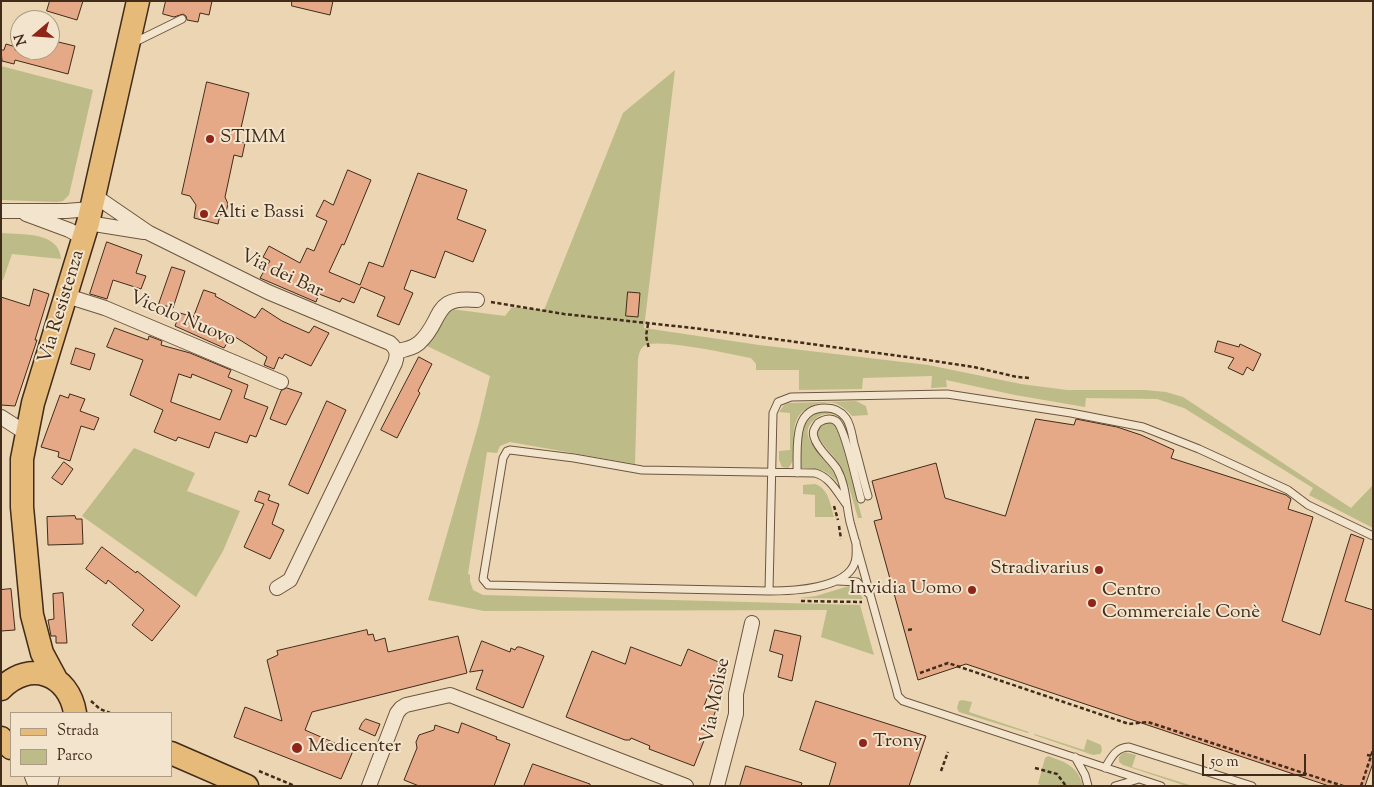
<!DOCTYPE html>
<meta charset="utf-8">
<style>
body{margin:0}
#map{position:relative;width:1374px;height:787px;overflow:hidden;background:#ebd5b2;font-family:"Sorts Mill Goudy",serif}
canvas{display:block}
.frame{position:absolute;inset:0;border:2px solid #412b1a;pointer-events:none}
.legend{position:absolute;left:10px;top:712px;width:162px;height:65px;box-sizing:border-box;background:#f2e4cd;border:1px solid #ab9a85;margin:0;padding:6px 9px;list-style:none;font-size:15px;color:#412b1a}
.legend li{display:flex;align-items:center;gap:10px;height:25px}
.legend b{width:25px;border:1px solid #ab9a85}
.north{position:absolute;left:10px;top:10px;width:50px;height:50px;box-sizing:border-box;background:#f2e4cd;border:1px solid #ab9a85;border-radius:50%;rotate:252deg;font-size:14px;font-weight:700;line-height:20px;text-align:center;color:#412b1a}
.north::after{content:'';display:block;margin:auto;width:18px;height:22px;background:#8f2418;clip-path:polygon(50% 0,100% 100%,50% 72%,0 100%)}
.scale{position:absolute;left:1202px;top:754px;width:104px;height:22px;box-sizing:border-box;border:2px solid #412b1a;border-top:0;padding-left:6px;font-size:15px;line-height:18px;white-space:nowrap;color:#412b1a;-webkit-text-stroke:4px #f2e4cd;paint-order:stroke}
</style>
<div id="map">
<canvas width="1374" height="787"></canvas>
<div class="frame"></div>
<ul class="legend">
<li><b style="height:6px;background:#e6ba79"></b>Strada</li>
<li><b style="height:14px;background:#bdbc88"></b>Parco</li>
</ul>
<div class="north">N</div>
<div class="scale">50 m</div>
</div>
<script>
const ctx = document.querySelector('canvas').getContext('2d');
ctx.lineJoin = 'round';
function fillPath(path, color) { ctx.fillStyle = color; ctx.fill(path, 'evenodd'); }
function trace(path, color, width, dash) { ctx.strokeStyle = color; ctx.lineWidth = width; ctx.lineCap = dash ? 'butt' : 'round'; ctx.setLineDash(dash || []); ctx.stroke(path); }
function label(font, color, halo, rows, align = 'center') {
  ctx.font = font + ' "Sorts Mill Goudy",serif'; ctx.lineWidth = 4; ctx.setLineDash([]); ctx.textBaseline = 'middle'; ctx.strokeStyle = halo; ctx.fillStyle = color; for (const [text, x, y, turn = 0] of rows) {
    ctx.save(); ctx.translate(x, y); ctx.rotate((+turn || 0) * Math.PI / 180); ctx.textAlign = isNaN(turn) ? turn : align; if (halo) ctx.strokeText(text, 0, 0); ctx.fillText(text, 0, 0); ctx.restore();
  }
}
fillPath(new Path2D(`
 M 1,66 L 93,90 L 69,195 L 63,201 L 57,202 L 1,200 Z
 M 675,70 L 644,328 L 759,345 L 928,365 L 1021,384 L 1067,390 L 1145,390 L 1166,392 L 1183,397 L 1351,508 L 1373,485 L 1373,528 L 1309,495 L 1313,488 L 1184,408 L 1157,399 L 1086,398 L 1085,407 L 1015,395 L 946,380 L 947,387 L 931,388 L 932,376 L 863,378 L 862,389 L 799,390 L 799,370 L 756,370 L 756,364 L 751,358 C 733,355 657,337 644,346 C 640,349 639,354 638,359 L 635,464 L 510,442 L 500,446 L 497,453 L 487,452 L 468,574 L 470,575 L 470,581 L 473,590 L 483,595 L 860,605 L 874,655 L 821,637 L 827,610 L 484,611 L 428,600 L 479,423 L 490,376 L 425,345 L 451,309 L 505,316 L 512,307 L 544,310 L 623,113 Z
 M 1,233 C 22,235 59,231 61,259 L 12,254 L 3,280 L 1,280 Z
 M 856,401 L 866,406 L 868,415 L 852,416 C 848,411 843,407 837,404 C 830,402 822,402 814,405 C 779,417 804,455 788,468 L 782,467 L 779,460 L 779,451 L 790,450 L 790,413 L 779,412 L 784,405 L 789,403 Z
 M 825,411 C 838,413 843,417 848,430 C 844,423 840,416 832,414 C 825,413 819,415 814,420 C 799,434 814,445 822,456 C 829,464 835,474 838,483 C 825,468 820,469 801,468 C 802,444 795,417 825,411 Z
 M 827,422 L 834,424 L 838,429 L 862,518 L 858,518 C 852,498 848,477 836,460 C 830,451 821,444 817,435 L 819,425 Z
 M 134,448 L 195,473 L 187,491 L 240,511 L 223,551 L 196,597 L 82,516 Z
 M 815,484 C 829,489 830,504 834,517 L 815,517 L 815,495 L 803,494 L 803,485 Z
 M 849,586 L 859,590 L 863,599 L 798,598 L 816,596 Z
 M 962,700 L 972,702 L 969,712 L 1029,732 L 1028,733 L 959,712 L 957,708 L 959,701 Z
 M 1035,734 L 1084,750 L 1087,739 L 1101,745 L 1102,751 L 1100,754 L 1093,755 L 1034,735 Z
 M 1124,752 L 1136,755 L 1132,767 L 1193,786 L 1186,786 L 1123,765 L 1119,762 L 1119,757 Z
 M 1048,756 C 1065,762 1078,766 1083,786 L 1044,786 L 1038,784 L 1045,758 Z`), '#bdbc88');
const building = new Path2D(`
 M 50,1 L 83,1 L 77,20 L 47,11 Z
 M 166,1 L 212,1 L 209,15 L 200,13 L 198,22 L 187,20 L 186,16 L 183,14 L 174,17 L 163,14 Z
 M 292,1 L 333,1 L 330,15 L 292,6 Z
 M 50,40 L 75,46 L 68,74 L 15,60 L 14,64 L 2,61 L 1,50 L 4,50 L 6,44 L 16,47 L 15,50 L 50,50 Z
 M 207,82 L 249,93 L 238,141 L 245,143 L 242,157 L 234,155 L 225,197 L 228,204 L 226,212 L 220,215 L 218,224 L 194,218 L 196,205 L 190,196 L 182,194 Z
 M 348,170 L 371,180 L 344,245 L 342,244 L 329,272 L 360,285 L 369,262 L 383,267 L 418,173 L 467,190 L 457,219 L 486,230 L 473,262 L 445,251 L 435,278 L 411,270 L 404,289 L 413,293 L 399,325 L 377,316 L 385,297 L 361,287 L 354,303 L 342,298 L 340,302 L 319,294 L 316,302 L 260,278 L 270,261 L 263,257 L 269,246 L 300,263 L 307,248 L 314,251 L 327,221 L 316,216 L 324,200 L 333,205 Z
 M 107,242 L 142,255 L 136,273 L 146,276 L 141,289 L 113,280 L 107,299 L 90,294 Z
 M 172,267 L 185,271 L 173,308 L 159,304 Z
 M 34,289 L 49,294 L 35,340 L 37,340 L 15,406 L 1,405 L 1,297 L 29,306 Z
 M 204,290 L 216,294 L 215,296 L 255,318 L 262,308 L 282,321 L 309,333 L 314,326 L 329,333 L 311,366 L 285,354 L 282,359 L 279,357 L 274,369 L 264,365 L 267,357 L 232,335 L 224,348 L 175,326 L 180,313 L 193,317 Z
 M 628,292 L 640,293 L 638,317 L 626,316 Z
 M 115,328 L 148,340 L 149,336 L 162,341 L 161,345 L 190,353 L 231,370 L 228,377 L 248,385 L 244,398 L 268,407 L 256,437 L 250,435 L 247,443 L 215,432 L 209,448 L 178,437 L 176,441 L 154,432 L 163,410 L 130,395 L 143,360 L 107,347 ZM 179,374 L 191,378 L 192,374 L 232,390 L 220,420 L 171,402 Z
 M 1218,341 L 1239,347 L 1240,344 L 1261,354 L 1253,371 L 1247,367 L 1243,375 L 1228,368 L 1234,358 L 1215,352 Z
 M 76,348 L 95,354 L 90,370 L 71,364 Z
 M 419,357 L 432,364 L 418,391 L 420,393 L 397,438 L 381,430 Z
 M 287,388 L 302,393 L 286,425 L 270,419 L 281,391 Z
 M 70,394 L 85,399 L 80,411 L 99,418 L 94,430 L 81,426 L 70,461 L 58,457 L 59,452 L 41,447 L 60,395 L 68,398 Z
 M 327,401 L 346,410 L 308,494 L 289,485 Z
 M 1036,419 L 1074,425 L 1076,419 L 1117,427 L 1141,435 L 1174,450 L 1171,458 L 1286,495 L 1291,499 L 1288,509 L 1313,517 L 1282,621 L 1320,635 L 1351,534 L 1364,539 L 1345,601 L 1373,610 L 1373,763 L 1365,786 L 1329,786 L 966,664 L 918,680 L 874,521 L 882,519 L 872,481 L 936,463 L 945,498 L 1005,516 Z
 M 64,462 L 73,469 L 62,485 L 52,478 Z
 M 259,491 L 270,495 L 268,500 L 279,504 L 272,524 L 284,530 L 270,559 L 244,547 L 264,504 L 255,501 Z
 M 75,516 L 76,519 L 82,519 L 83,544 L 48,545 L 47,517 Z
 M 102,547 L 136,573 L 137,571 L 180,606 L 152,641 L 132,625 L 144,610 L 108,580 L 106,584 L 86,569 Z
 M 11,589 L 15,630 L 1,631 L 1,590 Z
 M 63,593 L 67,643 L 56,643 L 56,636 L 51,636 L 48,620 L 54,619 L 53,594 Z
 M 367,630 L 368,635 L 373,634 L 375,641 L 385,638 L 388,652 L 458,636 L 467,673 L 312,712 L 305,730 L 353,751 L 341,779 L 234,737 L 245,707 L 282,721 L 267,660 L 278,655 L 277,651 Z
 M 775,630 L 801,636 L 792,681 L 778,677 L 783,655 L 770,651 Z
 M 482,641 L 510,652 L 511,648 L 515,650 L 517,647 L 520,647 L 544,656 L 523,708 L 476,689 L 483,670 L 470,672 Z
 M 631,647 L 681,666 L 688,649 L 721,663 L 704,706 L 716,710 L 694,766 L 649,749 L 650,746 L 631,738 L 630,740 L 625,740 L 566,717 L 592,651 L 625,664 Z
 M 816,701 L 926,736 L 909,786 L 829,786 L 836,763 L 800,750 Z
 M 366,719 L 380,724 L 375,736 L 359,729 L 362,723 Z
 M 462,723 L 497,737 L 496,739 L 510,744 L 494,786 L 419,786 L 404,780 L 417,748 L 416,742 L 419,735 L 434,730 L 435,725 L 458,733 Z
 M 533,764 L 590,784 L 590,786 L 524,786 Z
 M 746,766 L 802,783 L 801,786 L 740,786 Z`);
fillPath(building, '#e6a987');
trace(building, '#412b1a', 1);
const service = new Path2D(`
 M 133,43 L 182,19
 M 797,473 C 798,450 791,407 826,408 C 834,408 841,411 846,418 C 851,425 852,435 854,444 C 859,461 863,479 868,496
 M 861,499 C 857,485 845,427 836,421 C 830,417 823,420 818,423 C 815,428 812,431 814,437 C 817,449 830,458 837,469 C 846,485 846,504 850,522 L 896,688 L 898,696 L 903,701 L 1161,786
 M 846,504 C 837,492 830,477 815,473 L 642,470 L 574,458 L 510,450 L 507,451 L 503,458 L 483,579 L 488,585 L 769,591 C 792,591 847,589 855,562 C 857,556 856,549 856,542
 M 838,581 L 857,582 L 868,593
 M 769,591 L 773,413 L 778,402 L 791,397 L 947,394 L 1071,413 L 1143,427 L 1199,449 L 1288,490 L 1308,505 L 1373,536
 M 1075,757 L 1085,775 L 1088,786
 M 1105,768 C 1111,758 1116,747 1129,747 L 1252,786
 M 1115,786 L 1139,779`);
const minor = new Path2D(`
 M 95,196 L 149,233 L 268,292 L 390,343 C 397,349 398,354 395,363 L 290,580 L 277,588
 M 1,211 L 66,211 L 91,209
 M 26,214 L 69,230 L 84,238
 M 88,223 L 144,232
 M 67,296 L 105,308 L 281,382
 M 397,351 C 404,350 413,348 419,343 C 444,321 431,295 477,300
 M 1,417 L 26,433
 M 369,786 L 397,713 L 401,708 L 406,705 L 450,695 L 686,786
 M 717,786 L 736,714 L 736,694 L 752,623`);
const tertiary = new Path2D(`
 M 34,776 L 38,786
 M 48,786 L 50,776`);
const primary = new Path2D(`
 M 56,679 L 42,653 L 32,615 L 22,507 L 22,459 L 33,403 L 88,223 L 138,1
 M 1,689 C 30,659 69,674 75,713
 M 1,738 L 11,748
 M 171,753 L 247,786`);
trace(service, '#6c5640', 9);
trace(minor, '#6c5640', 16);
trace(tertiary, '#6c5640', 20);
trace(primary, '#412b1a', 25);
trace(new Path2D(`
 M 491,302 L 564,314 L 693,328 L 907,357 L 974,367 L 1017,377 L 1030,378
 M 648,324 L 646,336 L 649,349
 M 834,506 L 838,520
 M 839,526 L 841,539
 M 801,601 L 862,602
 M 908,630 L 914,629
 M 920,673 L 948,663 L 1129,724 L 1148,722 L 1343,786
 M 91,701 L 100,709 L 110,713
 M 1367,755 L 1373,756
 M 1035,768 L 1057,774 L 1066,786
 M 259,771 L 295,786
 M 941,771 L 948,752
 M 1361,786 L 1373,750`), '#412b1a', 2.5, [4, 2.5]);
trace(service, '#f2e4cd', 7);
trace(minor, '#f2e4cd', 14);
trace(tertiary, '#f2e4cd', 18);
trace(primary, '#e6ba79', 22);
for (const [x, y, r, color] of [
 [210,139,5,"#8f2418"],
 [204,214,5,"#8f2418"],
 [1099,570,5,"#8f2418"],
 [972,590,5,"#8f2418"],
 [1092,603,5,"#8f2418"],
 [863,743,5,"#8f2418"],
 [297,748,6,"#8f2418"]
]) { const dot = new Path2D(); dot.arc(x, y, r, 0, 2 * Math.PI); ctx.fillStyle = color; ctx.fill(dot); trace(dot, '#f2e4cd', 2); }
label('19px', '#412b1a', '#f2e4cd', [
 ["STIMM",220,139],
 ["Alti e Bassi",214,214],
 ["Stradivarius",1089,570,"right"],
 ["Invidia Uomo",962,590,"right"],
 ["Centro",1102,592],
 ["Commerciale Conè",1102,614],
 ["Trony",873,743],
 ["Medicenter",308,748]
], 'left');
label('19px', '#412b1a', '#f2e4cd', [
 ["Via dei Bar",281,275,25],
 ["Via Resistenza",63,307,-73],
 ["Vicolo Nuovo",182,320,23],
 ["Via Molise",717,701,-79]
]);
</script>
